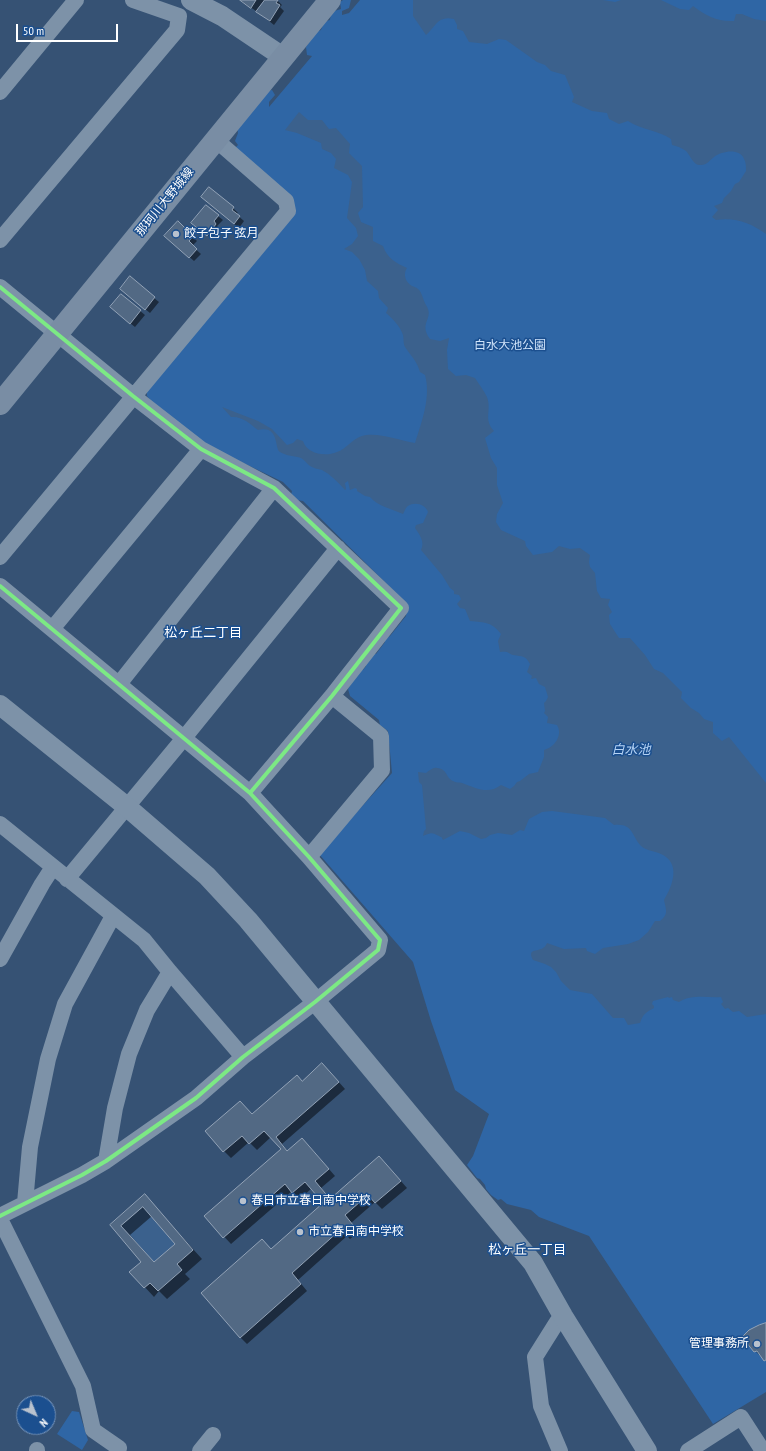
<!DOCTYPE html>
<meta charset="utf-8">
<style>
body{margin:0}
#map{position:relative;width:766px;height:1451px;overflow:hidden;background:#365274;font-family:"PT Sans Narrow",sans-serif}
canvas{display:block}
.north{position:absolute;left:16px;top:1395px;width:40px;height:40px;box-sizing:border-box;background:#1b4f8f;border:1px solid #7695bc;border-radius:50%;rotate:136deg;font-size:11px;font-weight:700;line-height:16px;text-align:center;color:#fff}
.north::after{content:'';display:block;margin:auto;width:14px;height:18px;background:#b9c2ce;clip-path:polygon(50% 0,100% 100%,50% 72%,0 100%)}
.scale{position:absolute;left:16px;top:24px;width:102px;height:18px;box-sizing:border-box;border:2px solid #fff;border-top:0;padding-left:5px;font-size:12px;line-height:14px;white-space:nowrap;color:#fff;-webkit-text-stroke:3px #1b4f8f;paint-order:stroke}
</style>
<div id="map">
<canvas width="766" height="1451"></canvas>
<div class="north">N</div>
<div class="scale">50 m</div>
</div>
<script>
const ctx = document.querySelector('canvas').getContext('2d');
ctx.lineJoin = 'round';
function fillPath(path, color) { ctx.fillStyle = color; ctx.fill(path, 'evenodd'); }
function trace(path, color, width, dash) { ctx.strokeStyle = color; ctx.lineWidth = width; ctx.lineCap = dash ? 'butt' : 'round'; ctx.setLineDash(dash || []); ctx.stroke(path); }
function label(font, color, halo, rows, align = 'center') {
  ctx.font = font + ' "PT Sans Narrow","Noto Sans JP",sans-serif'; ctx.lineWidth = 3; ctx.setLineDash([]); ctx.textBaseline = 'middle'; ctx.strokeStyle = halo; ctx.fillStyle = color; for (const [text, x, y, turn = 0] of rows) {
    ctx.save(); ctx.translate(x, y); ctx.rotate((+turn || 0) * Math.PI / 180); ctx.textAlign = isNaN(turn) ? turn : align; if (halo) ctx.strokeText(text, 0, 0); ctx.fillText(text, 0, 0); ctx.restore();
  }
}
fillPath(new Path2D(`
 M 343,0 L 351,0 L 349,8 L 342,11 L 342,15 L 349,13 L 360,0 L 766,0 L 766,1392 L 713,1424 L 589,1236 L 539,1217 L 531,1210 L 507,1204 L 501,1199 L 498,1200 L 491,1195 L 486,1189 L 485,1185 L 480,1179 L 477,1178 L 467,1165 L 473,1156 L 489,1114 L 455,1090 L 431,1021 L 413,962 L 319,854 L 392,773 L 388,731 L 380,725 L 379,720 L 350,696 L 348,689 C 353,683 354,676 358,670 L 363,670 L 366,666 L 365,663 L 372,653 L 376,654 L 385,642 L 385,639 L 390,636 L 406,616 L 407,604 L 303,501 L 297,500 L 291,495 L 292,491 L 283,482 L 208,446 L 151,401 L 147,396 L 147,387 L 291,211 L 234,149 L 238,145 L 235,141 L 238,133 L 237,127 L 267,91 L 272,90 L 275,95 L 269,102 L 269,107 L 312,56 L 307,55 L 306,47 L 316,32 L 321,30 C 323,25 324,21 330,20 L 331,12 L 341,9 L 340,2 Z
 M 72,1411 L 79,1412 L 88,1440 L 82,1450 L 57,1434 Z`), '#2f66a5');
fillPath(new Path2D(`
 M 413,0 L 603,0 L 615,2 L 621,0 L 661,0 L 680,9 L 689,10 L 693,6 C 706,16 718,22 734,21 L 736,14 L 742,14 L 754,19 L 766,21 L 766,234 C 751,223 735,217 716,220 L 712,217 L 718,210 L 714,206 L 722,203 L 724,198 L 731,191 L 735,184 L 739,182 L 746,171 C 746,167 746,162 744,159 C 740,148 722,151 714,157 C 710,160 707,165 701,165 C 693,166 691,156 686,151 C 682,148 677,146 672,145 L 671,139 C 658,130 641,130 628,121 L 619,124 L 609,119 L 607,113 L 592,111 L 572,102 L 574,97 L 565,75 L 551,71 L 545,65 L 537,62 L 506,40 L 499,39 L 487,44 L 469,42 L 463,31 L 457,29 L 457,25 L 454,19 C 438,15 436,26 426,35 L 413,16 Z
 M 299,112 L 308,120 L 322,120 L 329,129 L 336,128 L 350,144 L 349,153 L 362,166 L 363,207 L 358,213 L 361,222 L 373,227 L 373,241 L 383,246 C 387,258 396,263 407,268 C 403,274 405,282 412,286 C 414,287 416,287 418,289 C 422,292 423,300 426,305 C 435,319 418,322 430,339 L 440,341 L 449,338 L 447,350 L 448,369 L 456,376 L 466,375 L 475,378 C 479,384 484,391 487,397 C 492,411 483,419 494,431 L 485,438 L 491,458 L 497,468 L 497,485 L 503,503 L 497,514 L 496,522 L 501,530 L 525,541 L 526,546 L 533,555 L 552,552 L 559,546 L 570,549 L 580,548 L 590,555 L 589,562 L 590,567 L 595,573 L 597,591 L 601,598 L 610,599 L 608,605 L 612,612 L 609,615 L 610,624 L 619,638 L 630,638 L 645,655 L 654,669 L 663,673 L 682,692 L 681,698 L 691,708 L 699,713 L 704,719 L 713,722 L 713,733 L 722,741 L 729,737 L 766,783 L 766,1014 L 747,1017 L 739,1011 L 733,1012 L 728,1008 L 725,1009 L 721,1004 L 723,1002 L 721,997 C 707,998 692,994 679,1002 L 673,1000 L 672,997 L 669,998 L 668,997 L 653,1001 L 652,1004 L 654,1006 L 654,1008 C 646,1012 643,1014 640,1023 L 628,1025 L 624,1018 L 613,1018 L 592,994 L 570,990 L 561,981 L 556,972 L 551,967 L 545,964 L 533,960 C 527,948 537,952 543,948 C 545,947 546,945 547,943 L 564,949 L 586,948 L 587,951 L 595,954 L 603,948 L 628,944 L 639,940 L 648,932 L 655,921 L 660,921 C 669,914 666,910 664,900 C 673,885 681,863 661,854 C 655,851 647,851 641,846 C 631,835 633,823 614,825 L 605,818 L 552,811 L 542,812 L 529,819 L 524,831 L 520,830 L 512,835 L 498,833 L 490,835 L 486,838 L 481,839 L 469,833 L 460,831 L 443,840 C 440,835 444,839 439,836 C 430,832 432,833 423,836 L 424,831 L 426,829 L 422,785 L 419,782 L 418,772 L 426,773 C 429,771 433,767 437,768 C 448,769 445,777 453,781 C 456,783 459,782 462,783 C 476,788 488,795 501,785 L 510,789 L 514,786 L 517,782 L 520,781 L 529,774 L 538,772 L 544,757 L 544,750 C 555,747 563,735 557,725 L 547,723 L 548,717 L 544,713 L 545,711 L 544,703 L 546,701 L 548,697 L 545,687 L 539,684 L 536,678 L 531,679 L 532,676 L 527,672 L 530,664 C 525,655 523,657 513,655 C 507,653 509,651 500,652 L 498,641 L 501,634 C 491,621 485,623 470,621 L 465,609 L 460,608 L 457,604 L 461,599 L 459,595 L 454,594 L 454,591 L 450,588 L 442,575 L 421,550 C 425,542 420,535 415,528 L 416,525 L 423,523 L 428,512 C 426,505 415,501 408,506 C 405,508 405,511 403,514 C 392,509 377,506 370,497 L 365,496 L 357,491 L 357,489 L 355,488 L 350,490 L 348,481 L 345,483 L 346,489 L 345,490 C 338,482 331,475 322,470 C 318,469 313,468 310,466 C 306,463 305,460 301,458 C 295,456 286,456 280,452 C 274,449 280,425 258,430 C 249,423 242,416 231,417 L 222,407 L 258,421 L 272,429 L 287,445 L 293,443 L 297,439 L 303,441 C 307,454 325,457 337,452 C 347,449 354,436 366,435 C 381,433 399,440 415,443 C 422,421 431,397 425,375 L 420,372 C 417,361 411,356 405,347 C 403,343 404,340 403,335 C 400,326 393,319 386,313 L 388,308 L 379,298 L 378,291 L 367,281 L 365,270 L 359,259 L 352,252 L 344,249 L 352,244 L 358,236 L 356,228 L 347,218 L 352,182 L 348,175 L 334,168 L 336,159 L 331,153 L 322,149 L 321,143 L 297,133 L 285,130 Z
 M 143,1207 L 175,1244 L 154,1262 L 121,1226 Z`), '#3b618d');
fillPath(new Path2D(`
 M 240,0 L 277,0 L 282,5 L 280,7 L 284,11 L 274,25 L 258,12 L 265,1 L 264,0 L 256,11 Z
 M 207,201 L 233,208 L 238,213 L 236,214 L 244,221 L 239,228 Z
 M 218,216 L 223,220 L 217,226 L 220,229 L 212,239 L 197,227 Z
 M 178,222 L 197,241 L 192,246 L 201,254 L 194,261 L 170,240 Z
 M 125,293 L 154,298 L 159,302 L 150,313 Z
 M 121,295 L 145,315 L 135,327 L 116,312 Z
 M 329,1071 L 345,1089 L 282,1144 L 288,1152 L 302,1139 L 309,1146 L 335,1176 L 321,1188 L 331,1200 L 386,1164 L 407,1188 L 382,1209 L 375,1202 L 351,1223 L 359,1232 L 350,1239 L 347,1236 L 298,1280 L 307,1291 L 247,1344 L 240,1337 L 271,1250 L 325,1203 L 312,1188 L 300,1199 L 292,1191 L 231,1244 L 205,1216 L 282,1149 L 271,1137 L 257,1150 L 249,1142 L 231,1158 L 224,1151 L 252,1115 L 302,1082 Z
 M 145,1196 L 202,1259 L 185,1274 L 190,1279 L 167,1299 L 159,1291 L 154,1297 L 131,1272 L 143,1262 L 111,1226 ZM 152,1216 L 177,1244 L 154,1263 L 130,1235 Z
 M 766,1324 L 766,1361 L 755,1351 Z`), '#0007');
const building = new Path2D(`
 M 240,0 L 256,0 L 251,8 Z
 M 265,0 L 278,0 L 276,3 L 280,5 L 270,21 L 256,12 Z
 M 209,187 L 234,207 L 232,210 L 240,216 L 234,224 L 201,197 Z
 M 206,205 L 219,215 L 214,221 L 216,224 L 207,236 L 191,223 Z
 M 178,221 L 193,236 L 189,241 L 197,249 L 189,258 L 164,236 Z
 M 130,276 L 155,297 L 145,310 L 120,289 Z
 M 121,294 L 141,310 L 130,324 L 110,307 Z
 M 322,1063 L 339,1082 L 276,1137 L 287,1151 L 302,1138 L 329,1169 L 315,1181 L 330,1199 L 379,1156 L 401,1181 L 375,1203 L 368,1195 L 345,1215 L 353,1225 L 343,1233 L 340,1230 L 292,1273 L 301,1284 L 240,1338 L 201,1293 L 262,1239 L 271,1249 L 323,1203 L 305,1182 L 292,1193 L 285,1184 L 223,1238 L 204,1216 L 281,1149 L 264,1131 L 249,1144 L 242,1136 L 223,1152 L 205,1131 L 240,1101 L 252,1114 L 297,1075 L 302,1081 Z
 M 145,1194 L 193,1250 L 177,1264 L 182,1270 L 158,1291 L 150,1283 L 144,1288 L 129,1272 L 141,1262 L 110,1225 ZM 143,1207 L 175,1244 L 154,1262 L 121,1226 Z
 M 766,1323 L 766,1360 L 764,1361 L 757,1351 L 754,1352 L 742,1337 L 749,1330 L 759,1325 Z`);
fillPath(building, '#526984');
trace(building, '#92a2b6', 1);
trace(new Path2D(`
 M 0,92 L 76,0
 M 0,240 L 177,30 L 179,16 L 133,0
 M 0,287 L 133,396 L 201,449 L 274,488 L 401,608 L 332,696 L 250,793
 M 0,557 L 288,211 L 286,201 L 216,140
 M 0,586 L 250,793 L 309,857 L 380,940 L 378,950 L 315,1002 L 243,1057 L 196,1098 L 106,1161 L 82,1175 L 0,1216
 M 52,629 L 201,449
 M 119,684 L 274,488
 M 0,824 L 144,940 L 170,972 L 243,1057
 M 309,857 L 382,770 L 381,736 L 332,696
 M 67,879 L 184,738 L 338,548
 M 0,959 L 42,884 L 53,867
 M 106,1161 L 115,1108 L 129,1054 L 147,1010 L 170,972
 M 25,1203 L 30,1147 L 48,1059 L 65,1004 L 113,916
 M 0,1219 L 83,1386 L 93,1430 L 119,1448
 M 37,1451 L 37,1450
 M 200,1451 L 213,1435
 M 560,1451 L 541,1406 L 535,1357 L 557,1322 L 563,1316
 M 688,1451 L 741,1417 L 763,1451`), '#7d92a8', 16);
trace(new Path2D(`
 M 191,0 L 222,16 L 283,57
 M 0,705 L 127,807 L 207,876 L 248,920 L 533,1263 L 563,1316 L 647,1451`), '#7d92a8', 20);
trace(new Path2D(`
 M 0,404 L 330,0`), '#798da4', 22);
trace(new Path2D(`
 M 0,287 L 133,396 L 201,449 L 274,488 L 401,608 L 332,696 L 250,793
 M 0,586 L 250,793 L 309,857 L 380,940 L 378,950 L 315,1002 L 243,1057 L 196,1098 L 106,1161 L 82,1175 L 0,1216`), '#7ce984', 4);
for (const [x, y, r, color] of [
 [176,234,4,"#b9c2ce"],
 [243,1201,4,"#b9c2ce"],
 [300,1232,4,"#b9c2ce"],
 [757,1344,4,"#b9c2ce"]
]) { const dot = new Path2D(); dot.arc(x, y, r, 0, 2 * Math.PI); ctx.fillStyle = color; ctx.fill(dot); trace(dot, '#1b4f8f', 1.5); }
label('12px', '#fff', '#1b4f8f', [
 ["那珂川大野城線",165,202,-51]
]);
label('12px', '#fff', '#1b4f8f', [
 ["餃子包子 弦月",184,234],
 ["春日市立春日南中学校",251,1201],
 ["市立春日南中学校",308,1232],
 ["管理事務所",749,1344,"right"]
], 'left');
label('12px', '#cfe3fa', '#1b4f8f', [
 ["白水大池公園",510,346]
]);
label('13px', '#fff', '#1b4f8f', [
 ["松ヶ丘二丁目",203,633],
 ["松ヶ丘一丁目",527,1250]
]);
label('italic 13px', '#b5d3f5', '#1b4f8f', [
 ["白水池",631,750]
]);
</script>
